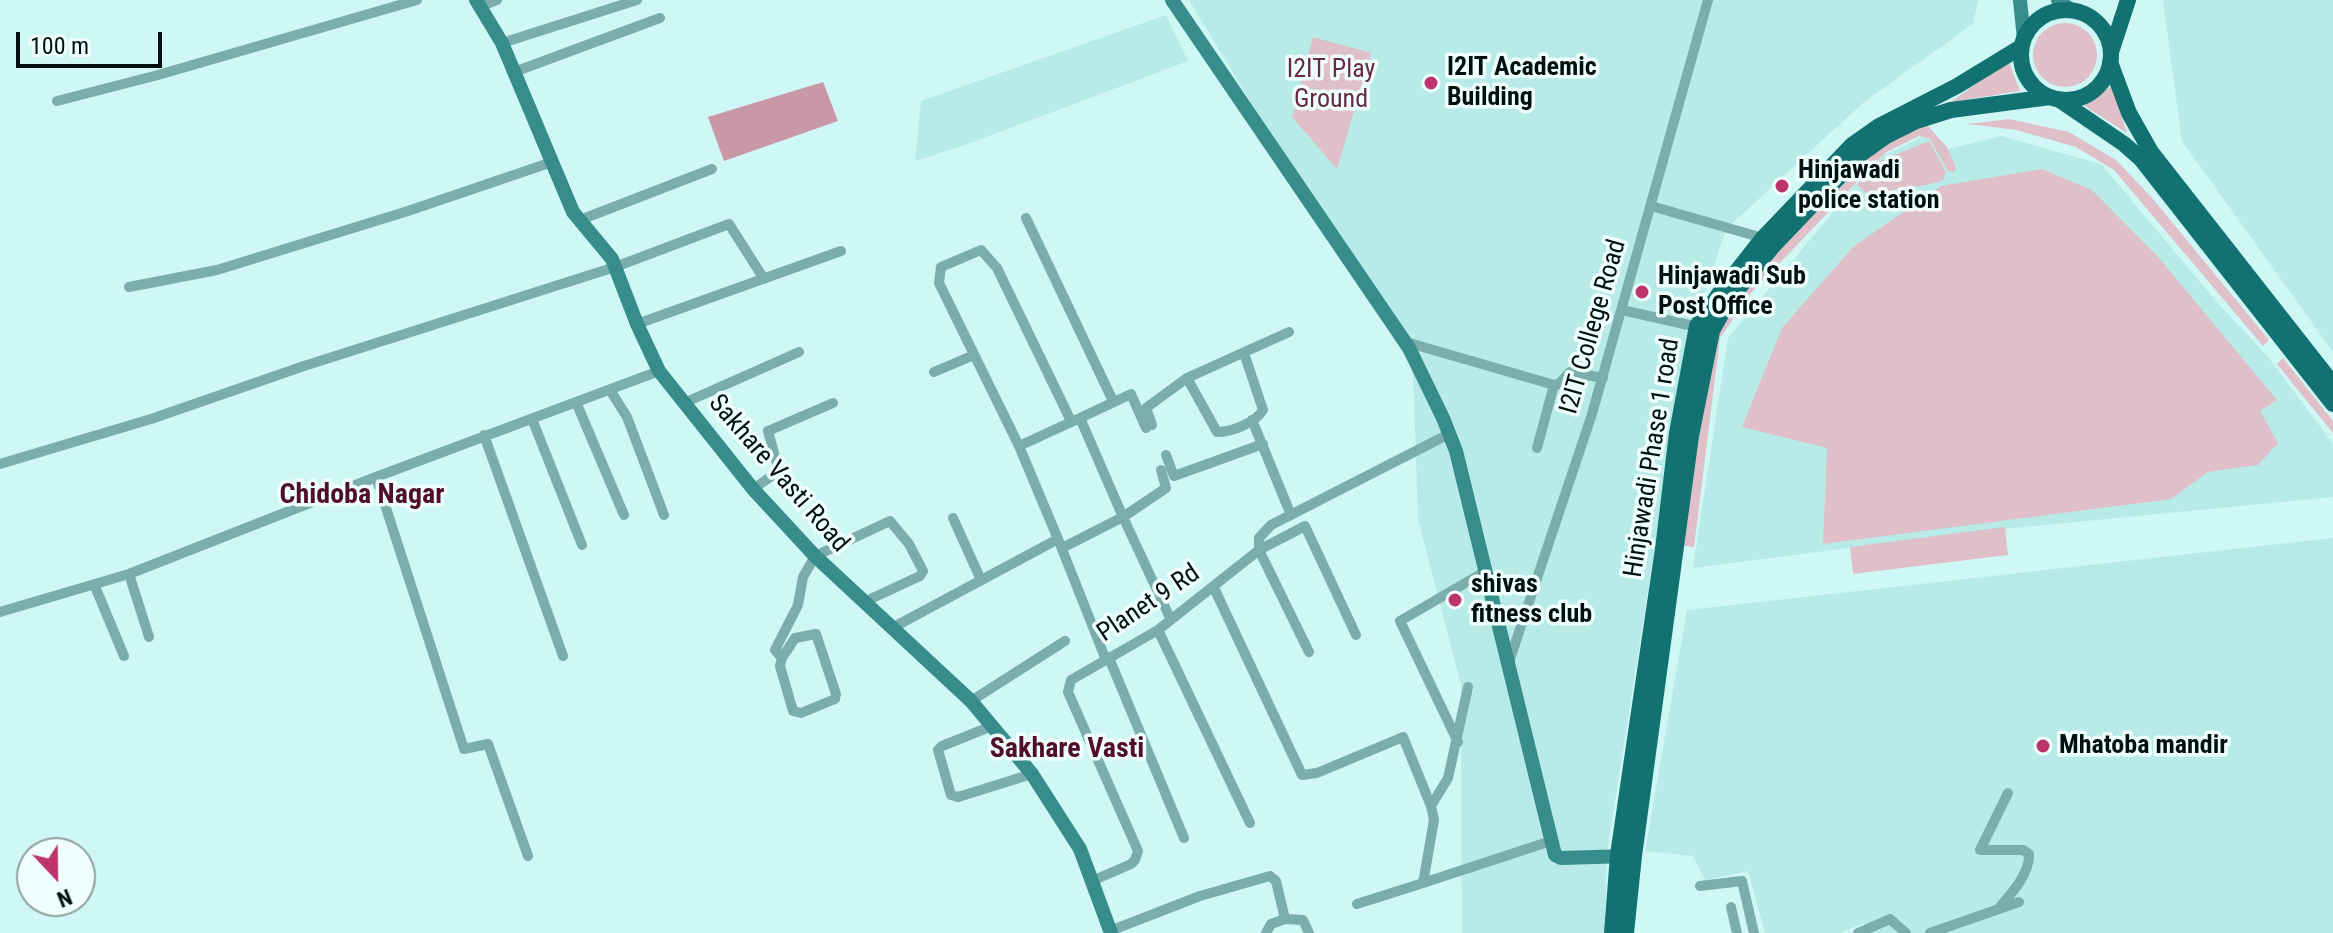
<!DOCTYPE html>
<style>
body{margin:0}
#map{position:relative;width:2333px;height:933px;overflow:hidden;background:#cff7f5;font-family:"Roboto Condensed",sans-serif}
canvas{display:block}
.north{position:absolute;left:16px;top:837px;width:80px;height:80px;box-sizing:border-box;background:#effffe;border:2px solid #919f9e;border-radius:50%;rotate:158deg;font-size:22px;font-weight:700;line-height:32px;text-align:center;color:#030f0e}
.north::after{content:'';display:block;margin:auto;width:28px;height:36px;background:#bd336e;clip-path:polygon(50% 0,100% 100%,50% 72%,0 100%)}
.scale{position:absolute;left:16px;top:32px;width:146px;height:36px;box-sizing:border-box;border:4px solid #030f0e;border-top:0;padding-left:10px;font-size:24px;line-height:28px;white-space:nowrap;color:#030f0e;-webkit-text-stroke:6px #effffe;paint-order:stroke}
</style>
<div id="map">
<canvas width="2333" height="933"></canvas>
<div class="north">N</div>
<div class="scale">100 m</div>
</div>
<script>
const ctx = document.querySelector('canvas').getContext('2d');
ctx.lineJoin = 'round';
function fillPath(path, color) { ctx.fillStyle = color; ctx.fill(path, 'evenodd'); }
function trace(path, color, width, dash) { ctx.strokeStyle = color; ctx.lineWidth = width; ctx.lineCap = dash ? 'butt' : 'round'; ctx.setLineDash(dash || []); ctx.stroke(path); }
function label(font, color, halo, rows, align = 'center') {
  ctx.font = font + ' "Roboto Condensed",sans-serif'; ctx.lineWidth = 7; ctx.setLineDash([]); ctx.textBaseline = 'middle'; ctx.strokeStyle = halo; ctx.fillStyle = color; for (const [text, x, y, turn = 0] of rows) {
    ctx.save(); ctx.translate(x, y); ctx.rotate((+turn || 0) * Math.PI / 180); ctx.textAlign = isNaN(turn) ? turn : align; if (halo) ctx.strokeText(text, 0, 0); ctx.fillText(text, 0, 0); ctx.restore();
  }
}
fillPath(new Path2D(`
 M 1189,0 L 1978,0 L 1973,24 L 1864,102 L 1726,229 L 1685,354 L 1607,853 L 1605,933 L 1462,933 L 1461,684 L 1418,520 L 1413,370 Z
 M 2163,0 L 2333,0 L 2333,352 L 2182,141 Z
 M 1166,15 L 1188,61 L 965,145 L 915,161 L 921,101 Z
 M 1927,135 L 1944,150 L 2001,136 L 2101,164 L 2217,302 L 2269,358 L 2333,444 L 2333,497 L 1973,532 L 1693,568 L 1728,338 L 1869,169 L 1884,155 Z
 M 2333,538 L 2333,933 L 1867,933 L 1864,923 L 1840,933 L 1765,933 L 1748,871 L 1705,880 L 1693,856 L 1645,851 L 1687,610 Z`), '#b8eae8');
fillPath(new Path2D(`
 M2033 55a32 32 0 1 1 64 0a32 32 0 1 1-64 0Z
 M 1313,37 L 1371,53 L 1337,169 L 1292,117 Z
 M 2008,60 L 2020,91 L 1951,102 Z
 M 2112,86 L 2127,133 L 2083,105 Z
 M 2009,119 L 2069,132 L 2116,160 L 2153,199 L 2269,340 L 2263,346 L 2114,170 L 2076,147 L 2016,130 L 1968,124 Z
 M 1925,123 L 1947,147 L 1956,168 L 1953,172 L 1948,171 L 1930,139 L 1919,136 L 1885,153 L 1751,293 L 1720,338 L 1694,547 L 1680,545 L 1713,340 L 1749,282 L 1870,153 Z
 M 1929,141 L 1946,172 L 1943,180 C 1927,188 1907,184 1890,191 C 1882,193 1878,197 1870,197 L 1857,185 L 1878,162 Z
 M 2042,169 L 2092,190 L 2159,258 L 2277,400 L 2260,411 L 2278,443 L 2258,465 L 2208,472 L 2171,499 L 1823,544 L 1827,448 L 1742,427 L 1782,328 L 1853,247 L 1941,186 Z
 M 2283,358 L 2333,421 L 2333,433 L 2277,364 Z
 M 2005,527 L 2008,555 L 1853,574 L 1850,547 Z`), '#dfc0c8');
fillPath(new Path2D(`
 M 823,82 L 838,121 L 724,161 L 708,117 Z`), '#c898a6');
trace(new Path2D(`
 M 480,7 L 497,0
 M 502,43 L 637,0
 M 514,72 L 660,18
 M 57,101 L 158,75 L 417,0
 M 1651,206 L 1763,238
 M 1026,218 L 1113,401
 M 580,220 L 712,169
 M 129,287 L 217,270 L 408,211 L 552,162
 M 1622,310 L 1702,328
 M 637,324 L 841,251
 M 1406,342 L 1554,385 L 1559,384 L 1570,372 L 1603,378
 M 934,372 L 974,355
 M 1187,378 L 1217,432 C 1232,432 1255,423 1263,410 L 1244,353
 M 610,390 L 627,417 L 664,515
 M 576,402 L 624,515
 M 684,403 L 799,352
 M 1080,418 L 1131,394 L 1146,428
 M 532,419 L 582,545
 M 1252,420 L 1291,515
 M 1152,425 L 1146,408 L 1187,378 L 1289,332
 M 484,435 L 563,656
 M 1019,446 L 939,283 L 941,267 L 981,250 L 997,268 L 1071,421
 M 1537,448 L 1554,385
 M 1166,455 L 1174,476 L 1263,444
 M 0,464 L 151,419 L 304,366 L 615,267 L 729,224 L 764,279
 M 1161,470 L 1166,488 L 1123,517 L 1171,620
 M 753,489 L 779,471 L 768,431 L 833,403
 M 953,518 L 981,580
 M 1058,539 L 1019,446 L 1080,418 L 1123,517 L 1062,548
 M 129,574 L 149,637
 M 94,584 L 124,656
 M 1214,588 L 1302,775 L 1317,773 L 1403,737 L 1431,806 L 1434,820 L 1423,883 L 1551,841
 M 0,612 L 129,574 L 376,477
 M 892,628 L 1058,539 L 1106,660
 M 1158,630 L 1250,823
 M 1309,652 L 1259,550 L 1259,538 L 1271,525 L 1449,434
 M 782,658 L 795,638 L 816,634 L 836,694 L 835,699 L 801,713 L 793,711 L 780,666 L 782,658 L 775,650 L 798,605 L 803,577 L 815,556 L 890,521 L 909,544 L 923,571 L 920,576 L 864,602
 M 1109,658 L 1184,838
 M 1509,662 L 1592,414 L 1708,0
 M 971,701 L 1065,641
 M 992,726 L 942,746 L 938,750 L 951,795 L 958,797 L 1032,774
 M 1458,742 L 1400,621 L 1486,571
 M 1431,806 L 1448,778 L 1468,687
 M 528,856 L 488,744 L 464,749 L 376,477 L 659,371
 M 1092,881 L 1131,864 L 1135,860 L 1138,851 L 1068,692 L 1071,680 L 1158,630 L 1259,550 L 1305,526 L 1356,635
 M 1700,886 L 1742,881 L 1754,933
 M 1357,904 L 1423,883
 M 1731,907 L 1737,933
 M 1998,909 C 2011,894 2030,874 2029,854 L 2023,850 L 1980,850 L 2008,793
 M 1285,919 L 1303,920 L 1309,933
 M 1110,931 L 1200,896 L 1270,876 L 1276,881 L 1285,919 L 1271,924 L 1266,933
 M 1858,933 L 1890,919 L 1906,933
 M 1930,933 L 2019,902`), '#7aadac', 10);
trace(new Path2D(`
 M 476,0 L 502,43 L 573,212 L 612,259 L 637,324 L 659,371 L 753,489 L 815,556 L 971,701 L 1032,774 L 1080,849 L 1111,933
 M 1172,0 L 1409,348 L 1443,418 L 1456,451 L 1555,855 L 1561,858 L 1628,856
 M 2020,0 L 2024,39
 M 2058,0 L 2071,10`), '#368d8c', 14);
trace(new Path2D(`
 M2021 55a45 45 0 1 1 90 0a45 45 0 1 1-90 0Z
 M 2111,52 L 2128,0
 M 2110,62 L 2129,113 L 2151,152 L 2333,384
 M 2058,99 L 2124,144 L 2141,159 L 2333,404
 M 1612,933 L 1618,855 L 1663,549 L 1677,433 L 1697,326 L 1719,294 L 1763,238 L 1852,145 L 1879,126 L 1957,86 L 2021,47
 M 1626,933 L 1634,856 L 1691,436 L 1712,331 L 1729,300 L 1773,246 L 1861,154 L 1886,136 L 1916,121 L 1951,110 L 2050,97`), '#117271', 16);
for (const [x, y, r, color] of [
 [1431,83,8,"#bd336e"],
 [1782,186,8,"#bd336e"],
 [1642,292,8,"#bd336e"],
 [1455,600,8,"#bd336e"],
 [2043,746,8,"#bd336e"]
]) { const dot = new Path2D(); dot.arc(x, y, r, 0, 2 * Math.PI); ctx.fillStyle = color; ctx.fill(dot); trace(dot, '#effffe', 3); }
label('bold 26px', '#030f0e', '#effffe', [
 ["I2IT Academic",1447,68],
 ["Building",1447,98],
 ["Hinjawadi",1798,171],
 ["police station",1798,201],
 ["Hinjawadi Sub",1658,277],
 ["Post Office",1658,307],
 ["shivas",1471,585],
 ["fitness club",1471,615],
 ["Mhatoba mandir",2059,746]
], 'left');
label('26px', '#672a41', '#effffe', [
 ["I2IT Play",1331,70],
 ["Ground",1331,100]
]);
label('26px', '#030f0e', '#effffe', [
 ["I2IT College Road",1594,327,-74],
 ["Hinjawadi Phase 1 road",1653,458,-81],
 ["Sakhare Vasti Road",778,474,49],
 ["Planet 9 Rd",1149,604,-34]
]);
label('bold 28px', '#510e2b', '#effffe', [
 ["Chidoba Nagar",362,496],
 ["Sakhare Vasti",1067,750]
]);
</script>
